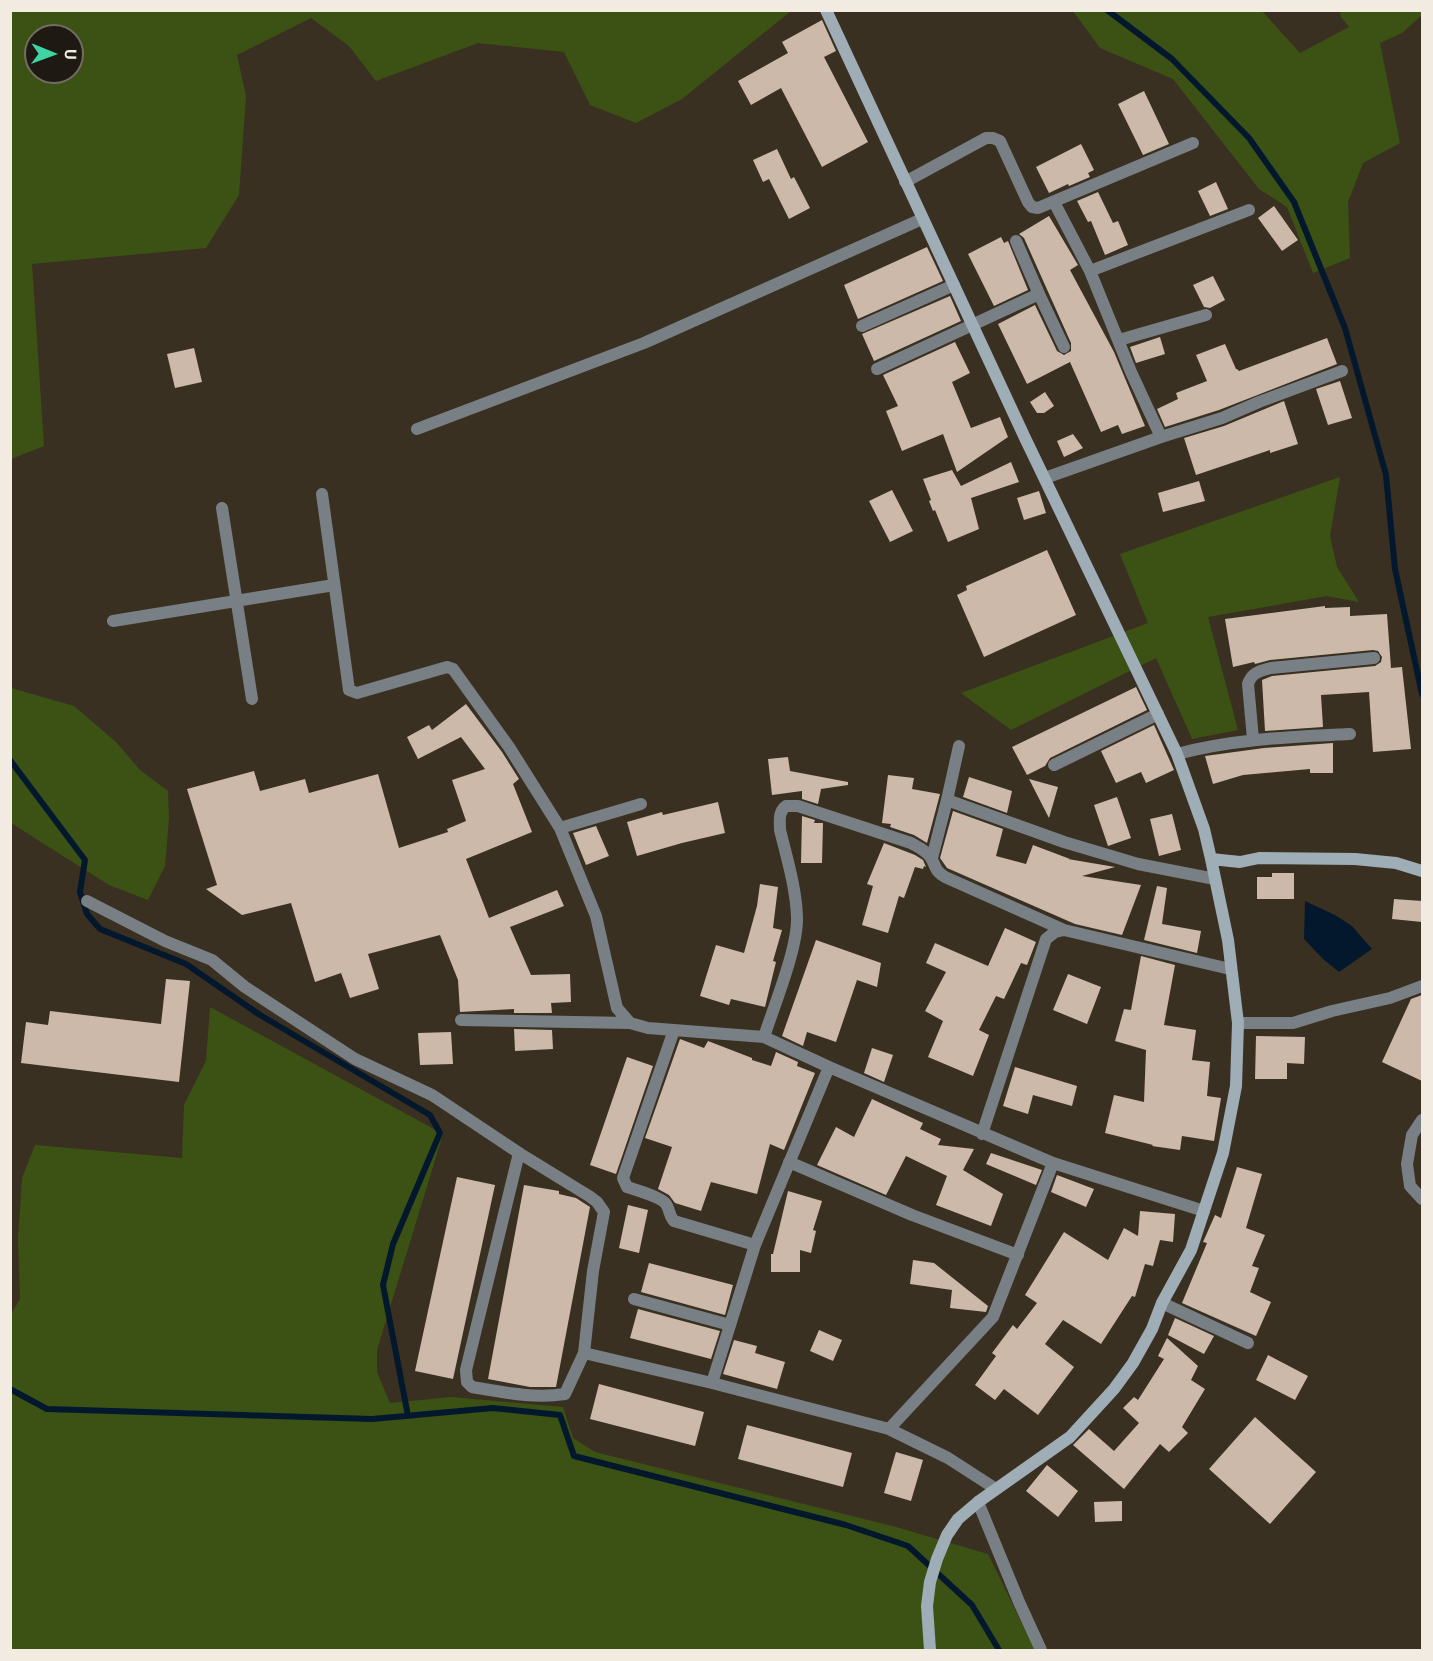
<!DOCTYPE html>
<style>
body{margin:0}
#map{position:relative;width:1433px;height:1661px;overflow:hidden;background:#3a3021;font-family:Roboto,sans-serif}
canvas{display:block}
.frame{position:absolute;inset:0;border:12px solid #f2ebe2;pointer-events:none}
.north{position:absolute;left:24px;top:24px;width:60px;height:60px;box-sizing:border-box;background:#1e1912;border:2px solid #736d65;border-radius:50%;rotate:91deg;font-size:16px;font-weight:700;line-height:24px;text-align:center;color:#f2ebe2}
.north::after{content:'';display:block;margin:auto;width:21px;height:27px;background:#3ed4a3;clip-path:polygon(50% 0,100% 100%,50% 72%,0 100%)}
</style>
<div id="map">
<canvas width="1433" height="1661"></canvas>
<div class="frame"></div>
<div class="north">U</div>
</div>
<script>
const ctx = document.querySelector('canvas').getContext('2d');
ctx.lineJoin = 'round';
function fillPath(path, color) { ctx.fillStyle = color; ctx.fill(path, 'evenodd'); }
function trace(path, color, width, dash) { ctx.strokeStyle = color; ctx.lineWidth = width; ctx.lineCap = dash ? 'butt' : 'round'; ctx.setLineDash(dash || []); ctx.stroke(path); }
fillPath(new Path2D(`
 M 11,10 L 791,10 L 791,11 L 682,99 L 636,123 L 590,105 L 564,52 L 478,43 L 376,81 L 349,46 L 311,18 L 237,55 L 246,96 L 239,195 L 206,248 L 32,264 L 44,446 L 11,459 ZM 36,36 L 72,36 L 72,72 L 36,72 Z
 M 1073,11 L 1262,11 L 1300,53 L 1349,27 L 1341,17 L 1340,11 L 1422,11 L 1422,15 L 1402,33 L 1380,43 L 1400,143 L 1363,163 L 1348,202 L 1350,258 L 1313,273 L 1287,207 L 1259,189 L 1173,79 L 1100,48 Z
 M 1340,477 L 1330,536 L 1337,567 L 1359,602 L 1327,596 L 1208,617 L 1238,730 L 1192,739 L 1156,658 L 1011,730 L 961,693 L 1148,623 L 1120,554 Z
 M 11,688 L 74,706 L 116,742 L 140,770 L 168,791 L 169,818 L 165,866 L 148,900 L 109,885 L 11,823 Z
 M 210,1007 L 443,1134 L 377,1350 L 377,1372 L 390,1403 L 451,1397 L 563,1407 L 573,1438 L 595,1452 L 896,1527 L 988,1554 L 1035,1650 L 11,1650 L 10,1316 L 20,1299 L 18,1239 L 22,1178 L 35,1145 L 182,1158 L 184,1105 L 206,1061 Z`), '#3b5214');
fillPath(new Path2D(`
 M 1305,901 L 1335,915 L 1352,926 L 1372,949 L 1339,972 L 1323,959 L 1304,939 Z`), '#04182d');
trace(new Path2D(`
 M 1107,10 L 1172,59 L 1249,138 L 1294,202 L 1345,328 L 1386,475 L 1395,569 L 1422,694
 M 10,760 L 85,860 L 80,892 L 87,914 L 100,929 L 186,964 L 260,1015 L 430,1115 L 440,1133 L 393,1244 L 383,1285 L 408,1416
 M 10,1389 L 47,1409 L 372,1419 L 493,1408 L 560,1415 L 574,1456 L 846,1525 L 908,1546 L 972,1605 L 999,1650`), '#04182d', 6);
fillPath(new Path2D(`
 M 822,20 L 836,51 L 824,57 L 868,142 L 822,167 L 781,88 L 751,105 L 738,81 L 788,53 L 782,42 Z
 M 1144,91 L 1169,144 L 1143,155 L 1118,104 Z
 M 1081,144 L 1094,170 L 1088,173 L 1090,177 L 1069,186 L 1068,184 L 1049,193 L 1036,167 Z
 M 777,149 L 791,179 L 794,177 L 810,208 L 789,219 L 769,179 L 763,182 L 753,160 Z
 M 1216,182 L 1228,209 L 1210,216 L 1198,191 Z
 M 1098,192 L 1113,223 L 1118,221 L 1128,245 L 1105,255 L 1091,221 L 1088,222 L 1077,201 Z
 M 1274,206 L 1298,240 L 1282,251 L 1258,218 Z
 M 1049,216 L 1078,265 L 1070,270 L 1114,352 L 1145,426 L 1122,434 L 1118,425 L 1101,432 L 1070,362 L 1027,384 L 998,324 L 1035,305 L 1057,351 L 1064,355 L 1071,351 L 1071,343 L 1024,238 L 1019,234 Z
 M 1001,237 L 1004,243 L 1008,241 L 1028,290 L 994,306 L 968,254 Z
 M 927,247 L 943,281 L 858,319 L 844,285 Z
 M 1213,276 L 1225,300 L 1210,308 L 1204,307 L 1193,285 Z
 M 950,296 L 961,321 L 874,361 L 862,334 Z
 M 1160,337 L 1165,354 L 1136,363 L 1130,347 Z
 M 1327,338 L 1337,364 L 1219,410 L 1165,427 L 1157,409 L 1178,399 L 1176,393 L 1207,381 L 1196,355 L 1225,344 L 1236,369 L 1237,369 L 1239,371 Z
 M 955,342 L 970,373 L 952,382 L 971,428 L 1000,417 L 1008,437 L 957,472 L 943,434 L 902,451 L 886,411 L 898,406 L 883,375 Z
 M 194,348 L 202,382 L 175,388 L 167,354 Z
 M 1340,381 L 1352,418 L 1328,425 L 1316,389 Z
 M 1045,392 L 1054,406 L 1044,413 L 1037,413 L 1030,402 Z
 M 1284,401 L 1298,444 L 1270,453 L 1270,450 L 1196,475 L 1184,438 L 1224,426 Z
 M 1073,434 L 1083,448 L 1064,457 L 1057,441 Z
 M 1011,462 L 1019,482 L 971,498 L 979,529 L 948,542 L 935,510 L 933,511 L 929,501 L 931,500 L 923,479 L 952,470 L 961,486 Z
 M 1199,481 L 1205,501 L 1163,512 L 1158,493 Z
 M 892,490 L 913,531 L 890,542 L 869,501 Z
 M 1039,491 L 1046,513 L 1024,520 L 1017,498 Z
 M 1047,550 L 1076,615 L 984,657 L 957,595 L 967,590 L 966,586 Z
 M 1325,606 L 1325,608 L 1350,607 L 1350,616 L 1387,614 L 1391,668 L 1402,667 L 1411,749 L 1373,752 L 1369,692 L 1321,695 L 1323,727 L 1265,731 L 1262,680 L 1272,676 L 1375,666 L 1381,662 L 1382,657 L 1378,651 L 1373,650 L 1270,660 L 1255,664 L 1254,662 L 1233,667 L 1225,619 Z
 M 1136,687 L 1147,710 L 1050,758 L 1045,766 L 1027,775 L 1012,747 Z
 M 466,704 L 502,752 L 519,779 L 513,784 L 532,832 L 466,859 L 489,918 L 557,890 L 564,906 L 510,927 L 531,975 L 570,974 L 571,1002 L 551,1003 L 552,1013 L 514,1013 L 514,1009 L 460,1012 L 458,980 L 440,935 L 368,954 L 379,989 L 350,998 L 341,973 L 315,982 L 291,903 L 242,915 L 206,889 L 217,885 L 187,789 L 254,771 L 260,791 L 305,779 L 309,793 L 378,774 L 399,848 L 448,832 L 447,829 L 466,821 L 452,780 L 485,769 L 461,737 L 418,759 L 407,737 L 429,725 L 432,730 Z
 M 1154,725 L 1174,770 L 1146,783 L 1141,772 L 1116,783 L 1101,751 Z
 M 1333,743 L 1333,773 L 1310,773 L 1310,769 L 1243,775 L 1213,784 L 1205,756 L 1264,748 Z
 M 788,757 L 790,771 L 848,782 L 848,785 L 821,789 L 818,804 L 802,799 L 802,791 L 772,795 L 768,759 Z
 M 888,775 L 914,778 L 912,789 L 940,794 L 927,843 L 914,835 L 890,827 L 891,824 L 882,823 Z
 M 969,777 L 1012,791 L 1007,813 L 963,797 Z
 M 1029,779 L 1058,787 L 1049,818 Z
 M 1117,797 L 1131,838 L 1108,846 L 1094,805 Z
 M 718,802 L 725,833 L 682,843 L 637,856 L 627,822 L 662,812 L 663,815 Z
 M 953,811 L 1003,829 L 996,856 L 1026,864 L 1033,845 L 1070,859 L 1068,859 L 1115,867 L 1082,876 L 1141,885 L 1122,935 L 1075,924 L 947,868 L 940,858 Z
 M 1172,814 L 1181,850 L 1159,856 L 1150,819 Z
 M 802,816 L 815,820 L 814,823 L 823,823 L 822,863 L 801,863 Z
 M 596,826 L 609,856 L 586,865 L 573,833 Z
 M 884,843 L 915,855 L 923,860 L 926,867 L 924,866 L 923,869 L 915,867 L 904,898 L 899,896 L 888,933 L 862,925 L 873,886 L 867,884 Z
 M 1272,873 L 1294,873 L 1294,899 L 1257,899 L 1257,877 L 1272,877 Z
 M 760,884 L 778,887 L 773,928 L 782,930 L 773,961 L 776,962 L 765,1007 L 731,999 L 729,1005 L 700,996 L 716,945 L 744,953 L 757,906 Z
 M 1157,886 L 1167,888 L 1162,924 L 1201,931 L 1197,953 L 1144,940 Z
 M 1394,899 L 1422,901 L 1422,922 L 1392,919 Z
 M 1005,928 L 1036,942 L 1027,965 L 1021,963 L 1004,999 L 996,996 L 979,1030 L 989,1035 L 973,1076 L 928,1057 L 943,1021 L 925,1011 L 946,972 L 926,963 L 935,943 L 988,966 Z
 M 816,940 L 881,963 L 877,987 L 857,980 L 836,1042 L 807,1032 L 803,1046 L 782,1036 Z
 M 1141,956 L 1175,965 L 1164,1025 L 1196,1030 L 1192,1060 L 1210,1062 L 1207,1096 L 1221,1098 L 1214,1141 L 1182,1136 L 1180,1150 L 1152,1146 L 1153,1145 L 1105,1133 L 1114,1095 L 1144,1102 L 1146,1050 L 1115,1041 L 1124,1009 L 1131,1010 Z
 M 1068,974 L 1101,987 L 1087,1024 L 1053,1010 Z
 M 166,979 L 190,981 L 179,1082 L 21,1063 L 26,1022 L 48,1025 L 50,1011 L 161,1024 Z
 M 1422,995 L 1422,1081 L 1382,1062 L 1411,999 Z
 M 514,1029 L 552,1030 L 553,1049 L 515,1051 Z
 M 451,1032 L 453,1064 L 420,1065 L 418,1033 Z
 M 1256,1036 L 1305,1037 L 1304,1064 L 1287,1063 L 1287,1079 L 1255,1079 Z
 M 680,1039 L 704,1048 L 708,1041 L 752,1058 L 752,1060 L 771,1066 L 776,1052 L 798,1062 L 797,1066 L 815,1073 L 784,1150 L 770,1144 L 757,1194 L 711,1182 L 701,1211 L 675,1203 L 669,1195 L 658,1189 L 672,1147 L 645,1138 Z
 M 872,1048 L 893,1055 L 884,1082 L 864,1073 Z
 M 627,1057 L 653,1066 L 616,1174 L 590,1165 Z
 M 1015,1067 L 1077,1086 L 1072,1106 L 1033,1095 L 1028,1114 L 1003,1106 Z
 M 872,1099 L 923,1123 L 920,1129 L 941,1139 L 938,1145 L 974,1149 L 963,1170 L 1003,1194 L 991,1226 L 936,1205 L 947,1176 L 906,1156 L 886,1195 L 817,1165 L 836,1127 L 854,1137 Z
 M 991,1153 L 1042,1170 L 1036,1185 L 986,1164 Z
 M 1237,1167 L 1262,1174 L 1246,1228 L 1265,1235 L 1252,1266 L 1259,1268 L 1250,1292 L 1271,1302 L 1256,1336 L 1182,1303 L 1207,1243 L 1203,1242 L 1215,1215 L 1221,1218 Z
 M 1057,1175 L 1094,1189 L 1086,1207 L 1051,1192 Z
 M 457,1177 L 495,1185 L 453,1379 L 415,1371 Z
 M 524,1185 L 559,1191 L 559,1194 L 576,1198 L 590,1207 L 556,1387 L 530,1387 L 488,1379 Z
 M 788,1191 L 822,1201 L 813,1230 L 816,1231 L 811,1253 L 800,1250 L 800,1272 L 771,1272 L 771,1254 L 773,1254 Z
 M 628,1205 L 648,1210 L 639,1253 L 619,1248 Z
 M 1140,1211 L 1175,1214 L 1173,1242 L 1160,1240 L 1153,1266 L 1145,1264 L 1135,1297 L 1132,1296 L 1101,1344 L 1063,1320 L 1045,1344 L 1074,1367 L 1038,1415 L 1004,1389 L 995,1400 L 975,1385 L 996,1356 L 992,1353 L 1013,1325 L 1017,1329 L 1037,1303 L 1025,1295 L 1064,1232 L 1108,1260 L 1124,1228 L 1138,1236 Z
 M 913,1260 L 934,1263 L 988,1306 L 986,1312 L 950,1308 L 952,1290 L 910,1284 Z
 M 649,1263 L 733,1285 L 725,1315 L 641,1292 Z
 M 638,1309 L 720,1331 L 711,1359 L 630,1338 Z
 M 1175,1318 L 1214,1336 L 1204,1354 L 1168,1335 Z
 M 819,1330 L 842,1340 L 833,1361 L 810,1351 Z
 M 1167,1338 L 1198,1366 L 1191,1380 L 1205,1389 L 1182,1427 L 1188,1433 L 1169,1452 L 1160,1444 L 1124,1489 L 1073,1445 L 1089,1429 L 1114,1451 L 1139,1423 L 1123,1408 L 1134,1397 L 1138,1400 L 1164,1359 L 1158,1356 Z
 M 734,1340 L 757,1346 L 755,1353 L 785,1362 L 777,1389 L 723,1374 Z
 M 1268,1355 L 1308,1376 L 1295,1400 L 1256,1380 Z
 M 599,1384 L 704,1412 L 695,1446 L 590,1419 Z
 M 1255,1417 L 1316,1472 L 1270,1524 L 1209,1469 Z
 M 747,1425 L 852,1453 L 843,1487 L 738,1459 Z
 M 896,1452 L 923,1460 L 911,1501 L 884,1493 Z
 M 1047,1465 L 1078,1491 L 1058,1517 L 1026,1491 Z
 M 1122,1501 L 1122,1521 L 1095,1522 L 1094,1502 Z`), '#ccb9aa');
trace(new Path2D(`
 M 87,901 L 165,941 L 212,960 L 245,987 L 355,1059 L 432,1095 L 519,1153
 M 1422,1120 L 1412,1135 L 1407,1164 L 1410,1186 L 1422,1199
 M 978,1502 L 1019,1602 L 1041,1650`), '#788086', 12);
trace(new Path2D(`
 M 905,182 L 986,138 L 993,138 L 1000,141 L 1028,202 L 1032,207 L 1038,208 L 1193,143
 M 1054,202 L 1090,271 L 1131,372 L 1161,437
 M 1090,271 L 1249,210
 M 1039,294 L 1064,347
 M 862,326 L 954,285
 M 1119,340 L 1206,315
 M 877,369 L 1039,294 L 1016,241
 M 417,429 L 644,343 L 922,219
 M 1045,478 L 1161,437 L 1222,418 L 1259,402 L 1342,371
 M 322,494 L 349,690 L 357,693 L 447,667 L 453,669 L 509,747 L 560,828 L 596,916 L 617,1008 L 630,1023 L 648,1028 L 764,1037 L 829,1067 L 1053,1163 L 1204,1211
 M 222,508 L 252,699
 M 113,621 L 334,585
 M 1253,739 L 1248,684 C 1252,672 1260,671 1271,668 L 1374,658
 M 1177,754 C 1234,739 1291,737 1350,734
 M 1054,765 L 1158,714
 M 947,800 L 959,746
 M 560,828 L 641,804
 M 932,858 L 947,800 L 1064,842 L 1138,864 L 1215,879
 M 461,1020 L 630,1023
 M 1238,1023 L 1293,1023 L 1332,1011 L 1390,998 L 1422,986
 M 674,1030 L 623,1178 L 627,1187 C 636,1190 661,1197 666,1204 C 670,1210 669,1216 674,1221 L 755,1245
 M 764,1037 C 774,1006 798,948 797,917 C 796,888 787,858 780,830 C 780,821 778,812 786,806 L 798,806 L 911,843 C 918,847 926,850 931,858 C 937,868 934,870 945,877 L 1064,930
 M 982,1134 L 1046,939 L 1055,932 L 1064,930 L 1230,969
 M 789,1162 L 912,1215 L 1018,1255
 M 634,1299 L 730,1325
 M 1162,1303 L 1248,1343
 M 584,1353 L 565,1394 C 534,1399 503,1392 472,1387 L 467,1382 L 466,1370 L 519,1153 L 589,1196 L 597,1202 L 604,1212 L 593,1271 L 584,1353 L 712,1383 L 889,1429 L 948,1458 L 996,1489
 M 712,1383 L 755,1245 L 829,1067
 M 889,1429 L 993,1317 L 1053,1163`), '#788086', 12);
trace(new Path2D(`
 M 826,10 L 1025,438 L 1177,754 L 1204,829 L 1211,859 L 1228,940 L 1238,1023 L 1236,1086 L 1223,1153 L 1191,1250 L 1162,1303 L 1152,1329 L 1133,1363 L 1114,1389 L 1070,1437 L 978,1502 L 958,1519 L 947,1535 L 937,1559 L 930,1582 L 927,1606 L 930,1650
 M 1211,859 L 1240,862 L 1259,858 L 1355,859 L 1396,863 L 1422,871`), '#9fadb6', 12);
</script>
